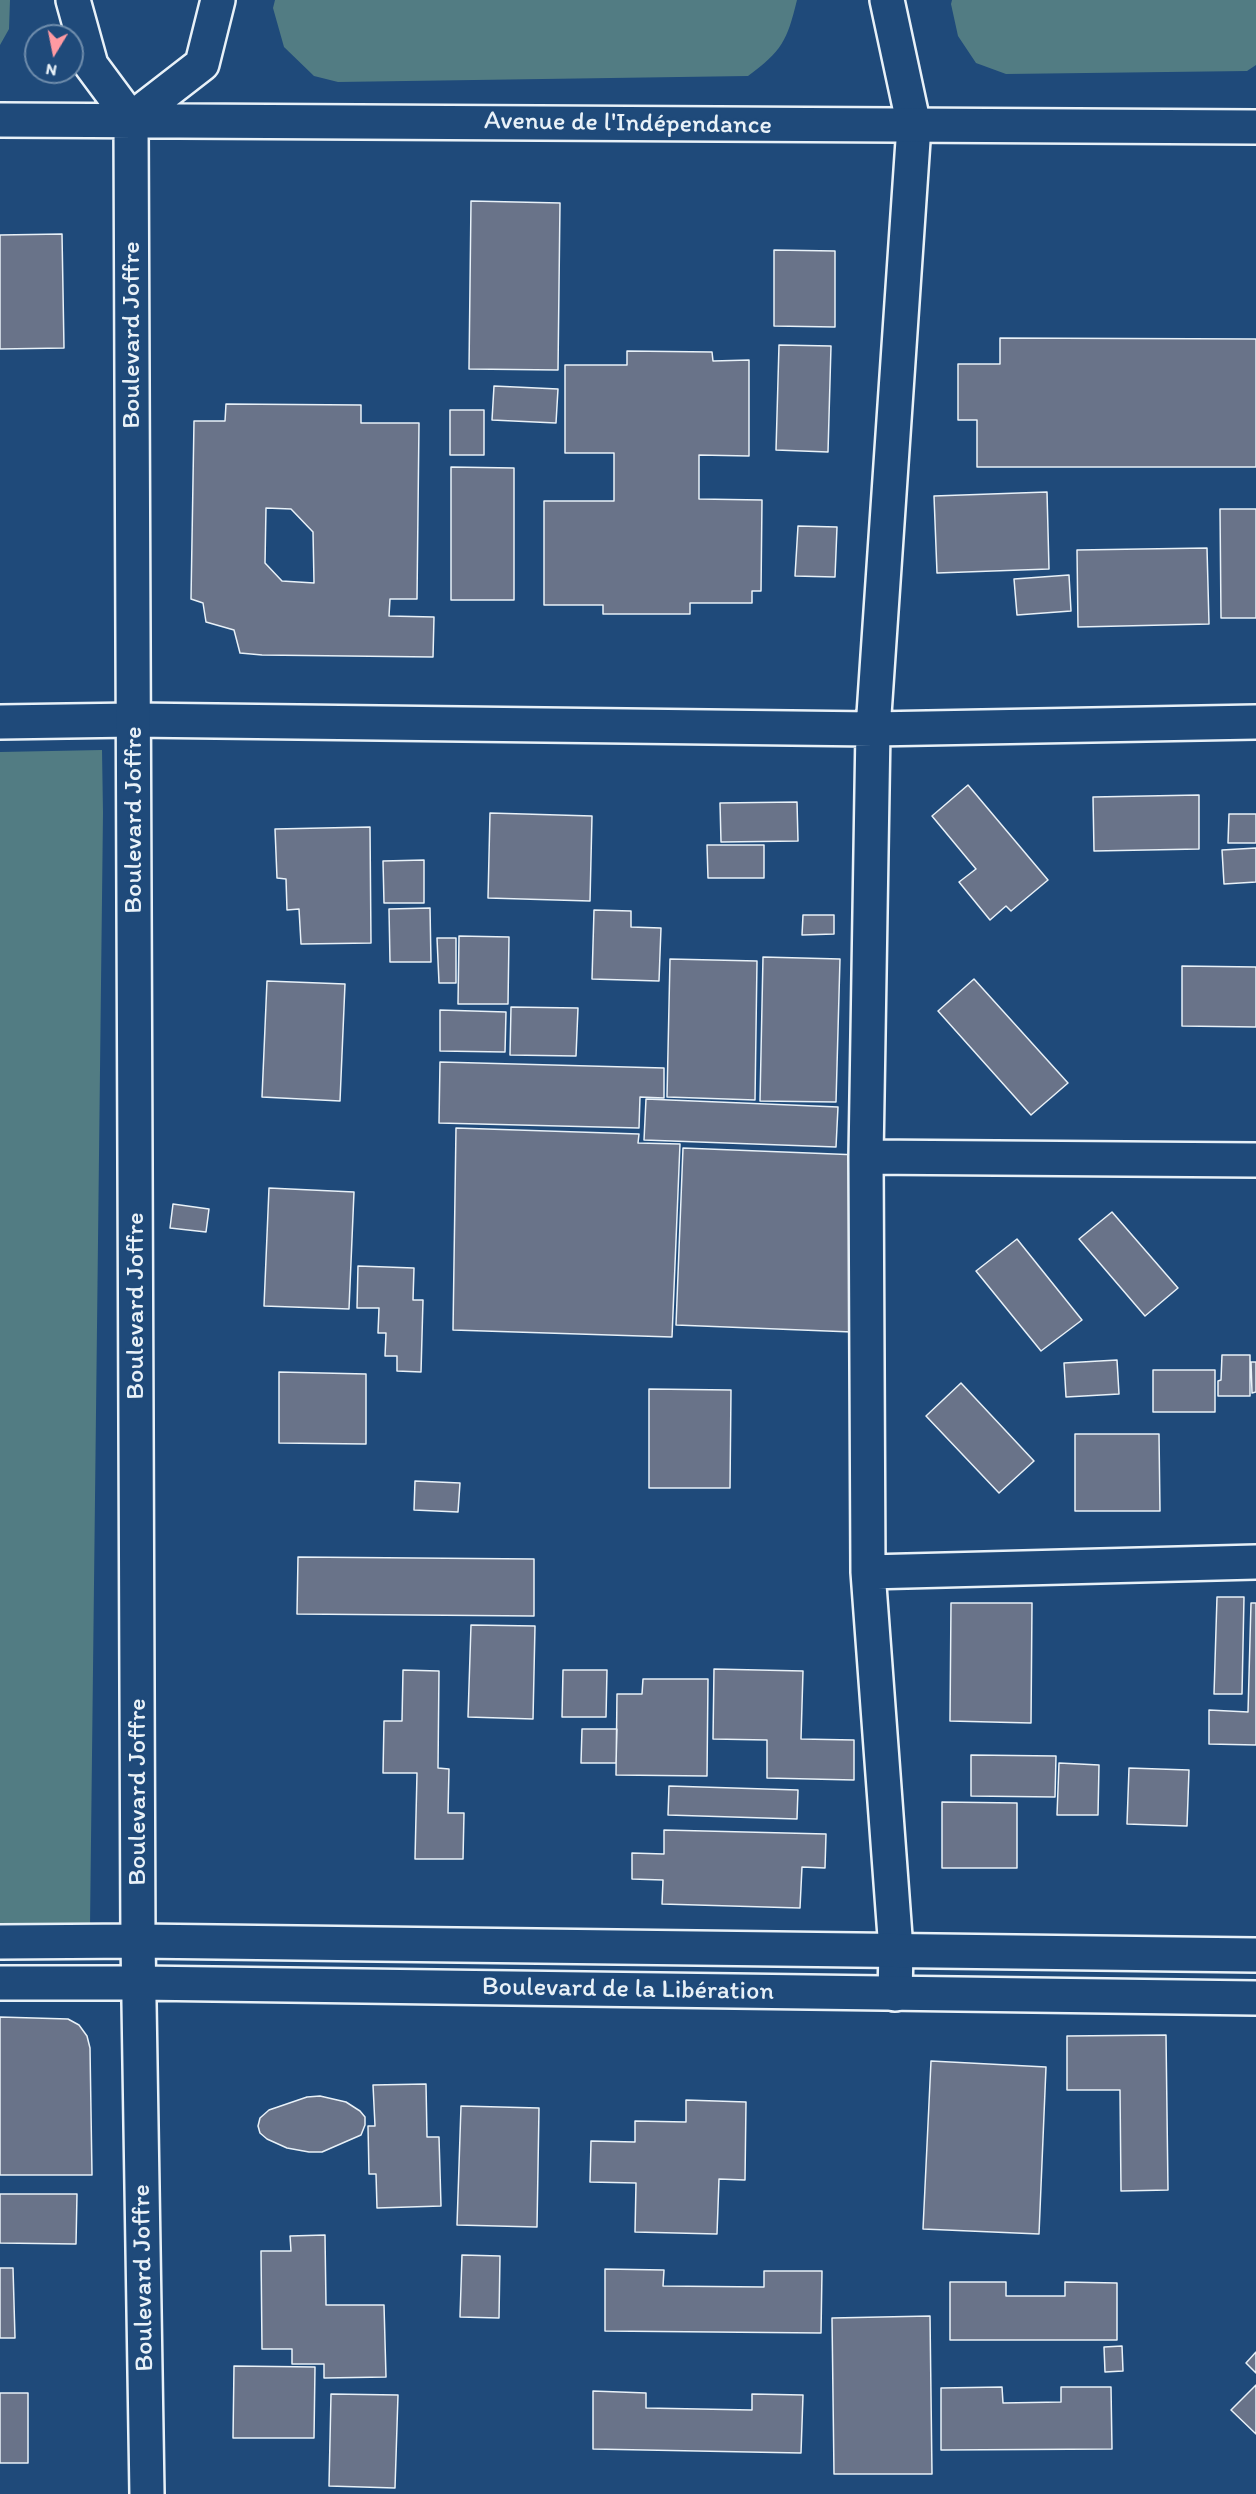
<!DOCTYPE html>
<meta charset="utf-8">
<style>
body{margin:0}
#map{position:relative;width:1256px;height:2494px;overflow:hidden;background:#1f4a7a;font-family:Itim,sans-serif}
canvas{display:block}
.north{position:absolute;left:24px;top:24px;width:60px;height:60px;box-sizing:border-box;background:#1f4a7a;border:2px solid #6f8dac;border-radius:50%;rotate:190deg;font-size:16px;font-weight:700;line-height:24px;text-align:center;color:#e8f1f8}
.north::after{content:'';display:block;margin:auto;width:21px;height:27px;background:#ff9aa2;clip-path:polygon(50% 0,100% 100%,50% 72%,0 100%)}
</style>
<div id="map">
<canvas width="1256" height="2494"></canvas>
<div class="north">N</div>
</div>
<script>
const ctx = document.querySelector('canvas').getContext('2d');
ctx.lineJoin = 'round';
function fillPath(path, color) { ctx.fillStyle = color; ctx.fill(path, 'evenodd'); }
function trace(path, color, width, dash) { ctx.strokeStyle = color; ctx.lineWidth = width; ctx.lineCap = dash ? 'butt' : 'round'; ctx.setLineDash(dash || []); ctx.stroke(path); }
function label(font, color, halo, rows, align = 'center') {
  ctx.font = font + ' Itim,sans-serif'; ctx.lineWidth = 5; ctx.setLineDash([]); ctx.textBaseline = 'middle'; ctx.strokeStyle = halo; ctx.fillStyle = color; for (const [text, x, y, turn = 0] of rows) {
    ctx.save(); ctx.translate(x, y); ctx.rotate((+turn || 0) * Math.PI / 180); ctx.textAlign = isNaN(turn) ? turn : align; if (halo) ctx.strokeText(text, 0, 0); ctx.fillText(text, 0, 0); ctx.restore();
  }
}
fillPath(new Path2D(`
 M 0,0 L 10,0 L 9,29 L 0,45 Z
 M 275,0 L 797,0 C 787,41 782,51 748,76 L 338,82 L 314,76 L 284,47 L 273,8 Z
 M 952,0 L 1256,0 L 1256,65 L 1247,71 L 1006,74 L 976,63 L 958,36 L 951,4 Z
 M 102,750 L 103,813 L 90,1926 L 0,1926 L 0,752 Z`), '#527c83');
const building = new Path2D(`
 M 471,201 L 560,203 L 558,370 L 469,369 Z
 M 62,234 L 64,348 L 0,349 L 0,235 Z
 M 774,250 L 835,251 L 835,327 L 774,326 Z
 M 1000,338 L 1256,339 L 1256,467 L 977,467 L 977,420 L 958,420 L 958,364 L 1000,364 Z
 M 779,345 L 831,346 L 828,452 L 776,450 Z
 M 627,351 L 712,352 L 713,361 L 749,360 L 749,456 L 699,455 L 699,499 L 762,500 L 761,591 L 752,591 L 752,603 L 690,603 L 690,614 L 603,614 L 603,605 L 544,605 L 544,501 L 614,501 L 614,453 L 565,453 L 565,365 L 627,365 Z
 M 494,386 L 558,389 L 556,423 L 492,420 Z
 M 226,404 L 361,405 L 361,423 L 419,423 L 417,599 L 390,599 L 389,616 L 434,617 L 433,657 L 262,655 L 240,653 L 234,630 L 206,622 L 203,603 L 191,599 L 194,421 L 225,421 ZM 266,508 L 291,509 L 313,532 L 314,583 L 282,581 L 265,563 Z
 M 450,410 L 484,410 L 484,455 L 450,455 Z
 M 451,467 L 514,468 L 514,600 L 451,600 Z
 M 1047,492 L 1049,569 L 937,573 L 934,496 Z
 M 1220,509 L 1256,509 L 1256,618 L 1221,618 Z
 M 798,526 L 837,527 L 835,577 L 795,576 Z
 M 1207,548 L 1209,624 L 1078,627 L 1077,550 Z
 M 1069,575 L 1071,611 L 1017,615 L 1014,579 Z
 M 968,785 L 1048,880 L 1011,911 L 1006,906 L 990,920 L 959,882 L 976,869 L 932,816 Z
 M 1199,795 L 1199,849 L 1094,851 L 1093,797 Z
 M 797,802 L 798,841 L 721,842 L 720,803 Z
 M 490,813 L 592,816 L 590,901 L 488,898 Z
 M 1229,814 L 1256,814 L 1256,843 L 1228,843 Z
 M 370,827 L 371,943 L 301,944 L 299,909 L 287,910 L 286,879 L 277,878 L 275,829 Z
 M 707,845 L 764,845 L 764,878 L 708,878 Z
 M 1256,848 L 1256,882 L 1224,884 L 1222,850 Z
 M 424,860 L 424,903 L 384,903 L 383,861 Z
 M 430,908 L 431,962 L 390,962 L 389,909 Z
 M 594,910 L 631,911 L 631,927 L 661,928 L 659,981 L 592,979 Z
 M 803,915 L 834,915 L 834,934 L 802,935 Z
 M 459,936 L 509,937 L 508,1004 L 458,1004 Z
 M 437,938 L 456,938 L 456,983 L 439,983 Z
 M 763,957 L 840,959 L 836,1102 L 760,1101 Z
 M 670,959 L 757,961 L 755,1100 L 667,1097 Z
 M 1182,966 L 1256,967 L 1256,1027 L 1182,1026 Z
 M 974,979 L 1068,1083 L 1031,1115 L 938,1011 Z
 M 267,981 L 345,984 L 340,1101 L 262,1097 Z
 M 511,1007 L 578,1008 L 576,1056 L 510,1055 Z
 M 440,1010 L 506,1012 L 505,1052 L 440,1051 Z
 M 440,1062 L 664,1068 L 664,1098 L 640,1097 L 639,1128 L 439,1123 Z
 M 646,1099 L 838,1107 L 836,1147 L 644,1140 Z
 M 456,1128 L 639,1134 L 638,1143 L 680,1144 L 672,1337 L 453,1330 Z
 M 683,1148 L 859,1155 L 852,1332 L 676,1325 Z
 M 269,1188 L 354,1192 L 349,1309 L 264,1306 Z
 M 173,1204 L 209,1209 L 206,1232 L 170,1228 Z
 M 1112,1212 L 1178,1288 L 1145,1316 L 1079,1239 Z
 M 1017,1239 L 1082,1320 L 1041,1351 L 976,1271 Z
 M 358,1266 L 414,1268 L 413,1300 L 423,1300 L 421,1372 L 397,1371 L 397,1356 L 385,1356 L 386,1333 L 378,1333 L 379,1308 L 357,1308 Z
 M 1222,1355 L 1250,1355 L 1250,1396 L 1218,1396 L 1218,1381 L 1221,1380 Z
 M 1117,1360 L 1119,1394 L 1066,1397 L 1064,1363 Z
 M 1251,1362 L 1256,1362 L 1256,1392 L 1252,1393 Z
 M 1153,1370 L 1215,1370 L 1215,1412 L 1153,1412 Z
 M 279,1372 L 366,1374 L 366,1444 L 279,1443 Z
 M 961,1383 L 1034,1461 L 999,1493 L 926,1416 Z
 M 649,1389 L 731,1390 L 730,1488 L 649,1488 Z
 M 1075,1434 L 1159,1434 L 1160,1511 L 1075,1511 Z
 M 415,1481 L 460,1483 L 458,1512 L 414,1510 Z
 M 298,1557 L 534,1559 L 534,1616 L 297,1614 Z
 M 1217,1597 L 1244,1597 L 1242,1694 L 1214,1694 Z
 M 951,1603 L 1032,1603 L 1031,1723 L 950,1721 Z
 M 1251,1603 L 1256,1603 L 1256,1745 L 1209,1744 L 1209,1710 L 1248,1712 Z
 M 471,1625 L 535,1626 L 533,1719 L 468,1717 Z
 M 714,1669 L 803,1671 L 801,1739 L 854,1740 L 854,1780 L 767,1778 L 767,1740 L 713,1739 Z
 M 403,1670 L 439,1671 L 438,1768 L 449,1769 L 448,1813 L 464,1813 L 463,1859 L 415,1859 L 417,1773 L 383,1773 L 384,1721 L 402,1721 Z
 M 563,1670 L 607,1670 L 606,1717 L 562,1717 Z
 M 643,1679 L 708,1679 L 707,1776 L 616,1775 L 617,1694 L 642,1694 Z
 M 582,1729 L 617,1729 L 616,1763 L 581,1763 Z
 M 971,1755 L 1056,1756 L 1055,1797 L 971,1796 Z
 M 1059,1763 L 1099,1765 L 1098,1815 L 1057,1815 Z
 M 1129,1768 L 1189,1770 L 1187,1826 L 1127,1824 Z
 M 669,1786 L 798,1790 L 797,1819 L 668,1815 Z
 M 942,1802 L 1017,1803 L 1017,1868 L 942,1868 Z
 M 664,1830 L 826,1834 L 825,1868 L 802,1867 L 800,1908 L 662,1904 L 663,1880 L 632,1879 L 632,1853 L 664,1854 Z
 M 0,2017 L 68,2019 L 79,2025 L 87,2036 L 90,2048 L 92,2175 L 0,2175 Z
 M 1166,2035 L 1168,2190 L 1121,2191 L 1120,2090 L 1067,2090 L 1067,2036 Z
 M 931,2061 L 1046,2067 L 1039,2234 L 923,2229 Z
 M 426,2084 L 427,2137 L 439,2137 L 441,2206 L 377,2208 L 376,2174 L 369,2174 L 368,2126 L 375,2126 L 373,2085 Z
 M 320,2096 L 346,2102 L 360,2111 L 365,2117 L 365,2125 L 361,2135 L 322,2152 L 309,2152 L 287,2148 L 267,2139 L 260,2133 L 258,2126 L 260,2118 L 269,2110 L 307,2097 Z
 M 686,2100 L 746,2102 L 745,2180 L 719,2179 L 717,2234 L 635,2232 L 636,2183 L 590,2182 L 591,2141 L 635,2142 L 635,2121 L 686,2122 Z
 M 461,2106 L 539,2108 L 537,2227 L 457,2225 Z
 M 0,2194 L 77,2194 L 76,2244 L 0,2243 Z
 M 325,2235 L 326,2305 L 384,2305 L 386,2377 L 324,2378 L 324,2364 L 292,2364 L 292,2349 L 262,2349 L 261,2251 L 291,2251 L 290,2236 Z
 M 462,2255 L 500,2256 L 499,2318 L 460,2317 Z
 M 0,2268 L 13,2268 L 15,2338 L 0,2338 Z
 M 605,2269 L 664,2270 L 663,2286 L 764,2287 L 764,2271 L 822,2271 L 821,2333 L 605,2331 Z
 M 950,2282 L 1006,2282 L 1006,2296 L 1065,2296 L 1065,2282 L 1117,2283 L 1117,2340 L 950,2340 Z
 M 930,2316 L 932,2474 L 834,2474 L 832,2318 Z
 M 1122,2346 L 1123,2371 L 1105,2372 L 1104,2347 Z
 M 1256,2352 L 1256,2373 L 1246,2363 Z
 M 234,2366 L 315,2367 L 314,2438 L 233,2438 Z
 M 1256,2385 L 1256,2434 L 1231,2410 Z
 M 1002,2387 L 1003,2403 L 1061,2402 L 1061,2387 L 1111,2387 L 1112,2449 L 941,2450 L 941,2388 Z
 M 593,2391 L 646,2393 L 646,2408 L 752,2410 L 752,2394 L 803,2395 L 801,2453 L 593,2449 Z
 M 0,2393 L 28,2393 L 28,2463 L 0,2463 Z
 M 331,2394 L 398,2395 L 395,2488 L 329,2486 Z`);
fillPath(building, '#697389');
trace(building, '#e8f1f8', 1.5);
const street = new Path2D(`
 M 887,0 L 914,126 L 873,729 L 866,1157 L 868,1572 L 896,1950 L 895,1994
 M 0,722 L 134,720 L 873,729 L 1256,722
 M 866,1157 L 1256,1160
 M 868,1572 L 1256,1562`);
const secondary = new Path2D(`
 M 73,0 L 91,65 L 131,119 L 202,64 L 218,0
 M 131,119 L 138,1941 L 147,2494
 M 0,120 L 1256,127
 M 0,1942 L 138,1941 L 1256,1955
 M 0,1983 L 139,1983 L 1256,1998`);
trace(street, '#e8f1f8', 38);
trace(secondary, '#e8f1f8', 38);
trace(street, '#1f4a7a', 33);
trace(secondary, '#1f4a7a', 33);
label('26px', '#e8f1f8', '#1f4a7a', [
 ["Avenue de l'Indépendance",628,124,1],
 ["Boulevard Joffre",132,335,-90],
 ["Boulevard Joffre",134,820,-90],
 ["Boulevard Joffre",136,1306,-90],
 ["Boulevard Joffre",138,1792,-90],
 ["Boulevard de la Libération",628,1990,1],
 ["Boulevard Joffre",144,2278,-91]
]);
</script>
